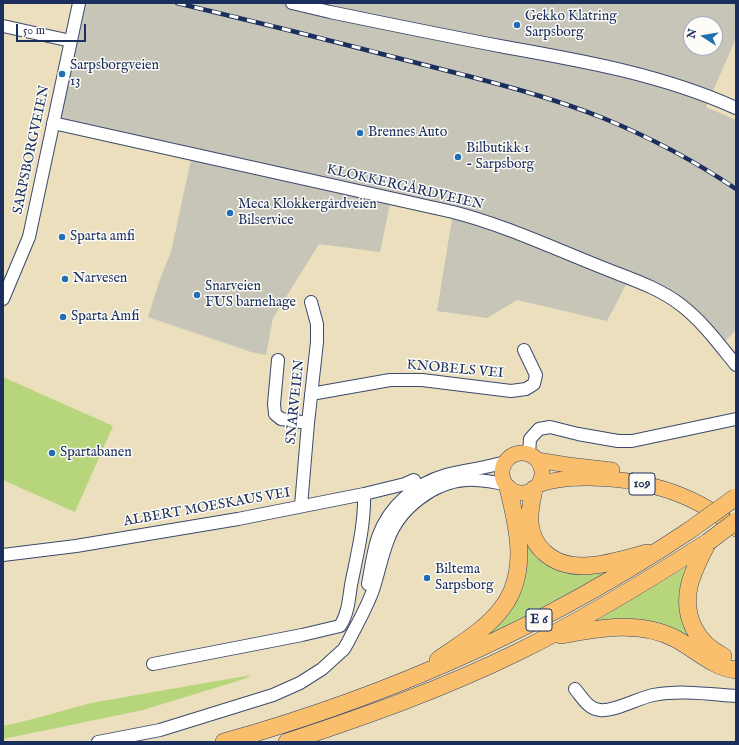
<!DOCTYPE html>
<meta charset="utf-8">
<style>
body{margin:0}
#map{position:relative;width:739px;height:745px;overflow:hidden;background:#ebdfbd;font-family:"IM FELL English",serif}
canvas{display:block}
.frame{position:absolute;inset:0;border:4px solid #1b2f5e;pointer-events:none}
.north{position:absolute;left:683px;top:16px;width:40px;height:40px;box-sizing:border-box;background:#fdfcf7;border:1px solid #a3aaba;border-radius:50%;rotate:282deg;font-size:11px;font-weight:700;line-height:16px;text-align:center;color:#1b2f5e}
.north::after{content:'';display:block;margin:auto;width:14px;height:18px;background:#1f6fb2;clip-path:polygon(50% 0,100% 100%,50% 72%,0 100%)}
.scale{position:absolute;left:16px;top:24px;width:70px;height:18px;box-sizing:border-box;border:2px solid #1b2f5e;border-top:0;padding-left:5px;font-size:12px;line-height:14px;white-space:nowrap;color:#1b2f5e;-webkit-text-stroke:3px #fdfcf7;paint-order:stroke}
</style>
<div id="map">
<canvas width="739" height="745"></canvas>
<div class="frame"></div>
<div class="north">N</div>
<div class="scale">50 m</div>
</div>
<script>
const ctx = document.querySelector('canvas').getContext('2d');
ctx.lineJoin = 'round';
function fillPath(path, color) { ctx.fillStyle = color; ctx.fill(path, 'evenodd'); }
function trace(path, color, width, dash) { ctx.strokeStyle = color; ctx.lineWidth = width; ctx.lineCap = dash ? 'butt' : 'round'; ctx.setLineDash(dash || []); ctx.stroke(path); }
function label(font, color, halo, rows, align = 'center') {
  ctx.font = font + ' "IM FELL English",serif'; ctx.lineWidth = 3; ctx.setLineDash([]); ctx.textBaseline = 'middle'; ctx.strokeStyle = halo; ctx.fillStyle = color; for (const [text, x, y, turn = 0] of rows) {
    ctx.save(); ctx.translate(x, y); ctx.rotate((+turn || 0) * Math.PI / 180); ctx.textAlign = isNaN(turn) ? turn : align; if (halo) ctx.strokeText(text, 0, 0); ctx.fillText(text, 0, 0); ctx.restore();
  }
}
fillPath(new Path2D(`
 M 79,3 L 736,3 L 736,38 L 706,107 L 736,120 L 736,330 L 721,345 L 680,304 L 627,283 L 607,321 L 517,300 L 487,318 L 437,311 L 453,213 L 391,199 L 380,252 L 319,244 L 273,318 L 266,355 L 251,352 L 148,317 L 160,279 L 171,252 L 192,155 L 53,123 ZM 691,24 L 715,24 L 715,48 L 691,48 Z`), '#c7c5b8');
fillPath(new Path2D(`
 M 3,377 L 113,426 L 75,512 L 3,480 Z
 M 523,538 L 536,553 L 620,564 L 581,587 L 472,643 L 496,624 Z
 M 690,565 L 695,639 L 591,624 Z
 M 251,675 L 244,679 L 143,710 L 3,739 L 3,726 L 33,719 L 91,703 Z`), '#b7d57b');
const minor = new Path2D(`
 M 292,3 L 330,12 C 388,24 447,36 505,47 C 584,61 663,75 736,108
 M 3,26 L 71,41
 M 53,123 L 453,212 C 504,225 553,248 601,267 C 628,278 658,287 681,305 C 702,321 719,344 736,365
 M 3,299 L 29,237 L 79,3
 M 278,360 L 274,404 L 275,414 L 281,419 L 308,423
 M 311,394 L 390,380 L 422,380 L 511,391 L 526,389 L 534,384 L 536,375 L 524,350
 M 529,454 L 530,439 L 539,429 L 550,427 L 578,434 L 618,441 L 632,441 L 736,419
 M 301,506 L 308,423 L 317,342 L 317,324 L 311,302
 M 3,555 L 76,546 L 238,519 L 364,494 L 405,484 L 414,480
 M 368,584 C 371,568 373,552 378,537 C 389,506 415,484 446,475 C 465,470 486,468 505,462
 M 153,664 L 302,635 L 340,626 C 348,614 349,599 351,585 C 357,555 365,524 364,494
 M 575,689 C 582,697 588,709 600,710 C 614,712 638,698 653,695 C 681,690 708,694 736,696
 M 98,742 L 160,730 L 273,695 L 300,683 L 322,669 L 344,649 L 348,642 C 357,624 368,606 374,587 C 379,571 382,555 388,540 C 399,509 433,482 466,480 C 479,479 492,482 505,484`);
const major = new Path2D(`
 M502 473a20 20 0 1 1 40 0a20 20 0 1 1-40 0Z
 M 537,460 L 568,465 L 612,470
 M 538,485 C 553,479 567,479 583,478 C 638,477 694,492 736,529`);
const highway = new Path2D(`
 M 534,489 C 532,500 529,511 530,523 C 531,534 536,545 544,552 C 571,578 616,561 647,553
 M 708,542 C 701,556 692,572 689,587 C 683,616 696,643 723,656
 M 561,635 C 599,628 641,620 676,639 C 697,650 712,667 736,670
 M 438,660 C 459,645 487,629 502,608 C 529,573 518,527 508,488
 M 224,742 C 392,695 545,627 690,530
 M 287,742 C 366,716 445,688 520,651 C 585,619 647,581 708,542`);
trace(minor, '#3a496c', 14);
trace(major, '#3a496c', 16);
trace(highway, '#3a496c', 18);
trace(minor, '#fff', 12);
trace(major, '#f9bf6d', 15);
trace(highway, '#f9bf6d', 17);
const rail = new Path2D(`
 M 177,3 C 257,22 337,42 417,63 C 479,79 543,94 603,118 C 649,137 695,161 736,189`);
trace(rail, '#1b2f5e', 4.5);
trace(rail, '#fdfcf7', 3, [9]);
const highwayBridge = new Path2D(`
 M 690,530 L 736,497
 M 708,542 L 736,521`);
trace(highwayBridge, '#3a496c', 18, []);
trace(highwayBridge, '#f9bf6d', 17);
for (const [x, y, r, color] of [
 [517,25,4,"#1f6fb2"],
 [62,74,4,"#1f6fb2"],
 [360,133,4,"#1f6fb2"],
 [458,157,4,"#1f6fb2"],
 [230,213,4,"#1f6fb2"],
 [62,237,4,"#1f6fb2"],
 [65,279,4,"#1f6fb2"],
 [197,295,4,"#1f6fb2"],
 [63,317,4,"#1f6fb2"],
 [52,453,4,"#1f6fb2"],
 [427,578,4,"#1f6fb2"]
]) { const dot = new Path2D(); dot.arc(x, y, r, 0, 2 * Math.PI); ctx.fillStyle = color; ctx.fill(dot); trace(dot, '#fdfcf7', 1.5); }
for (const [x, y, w] of [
 [642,484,26],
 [539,620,26]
]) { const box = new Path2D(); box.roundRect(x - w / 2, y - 11, w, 22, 3); ctx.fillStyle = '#fdfcf7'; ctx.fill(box); trace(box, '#1b2f5e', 1); }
label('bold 13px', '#1b2f5e', null, [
 ["109",642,484],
 ["E 6",539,620]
]);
label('14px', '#1b2f5e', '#fdfcf7', [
 ["Gekko Klatring",525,17],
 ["Sarpsborg",525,33],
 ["Sarpsborgveien",70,66],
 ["13",70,82],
 ["Brennes Auto",368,133],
 ["Bilbutikk 1",466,149],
 ["- Sarpsborg",466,165],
 ["Meca Klokkergårdveien",238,205],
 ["Bilservice",238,221],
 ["Sparta amfi",70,237],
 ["Narvesen",73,279],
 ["Snarveien",205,287],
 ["FUS barnehage",205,303],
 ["Sparta Amfi",71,317],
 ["Spartabanen",60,453],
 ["Biltema",435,570],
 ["Sarpsborg",435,586]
], 'left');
label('14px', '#1b2f5e', '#fdfcf7', [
 ["SARPSBORGVEIEN",32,150,-78],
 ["KLOKKERGÅRDVEIEN",405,188,13],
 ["KNOBELS VEI",455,370,5],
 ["SNARVEIEN",296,402,-84],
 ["ALBERT MOESKAUS VEI",207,508,-10]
]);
</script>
